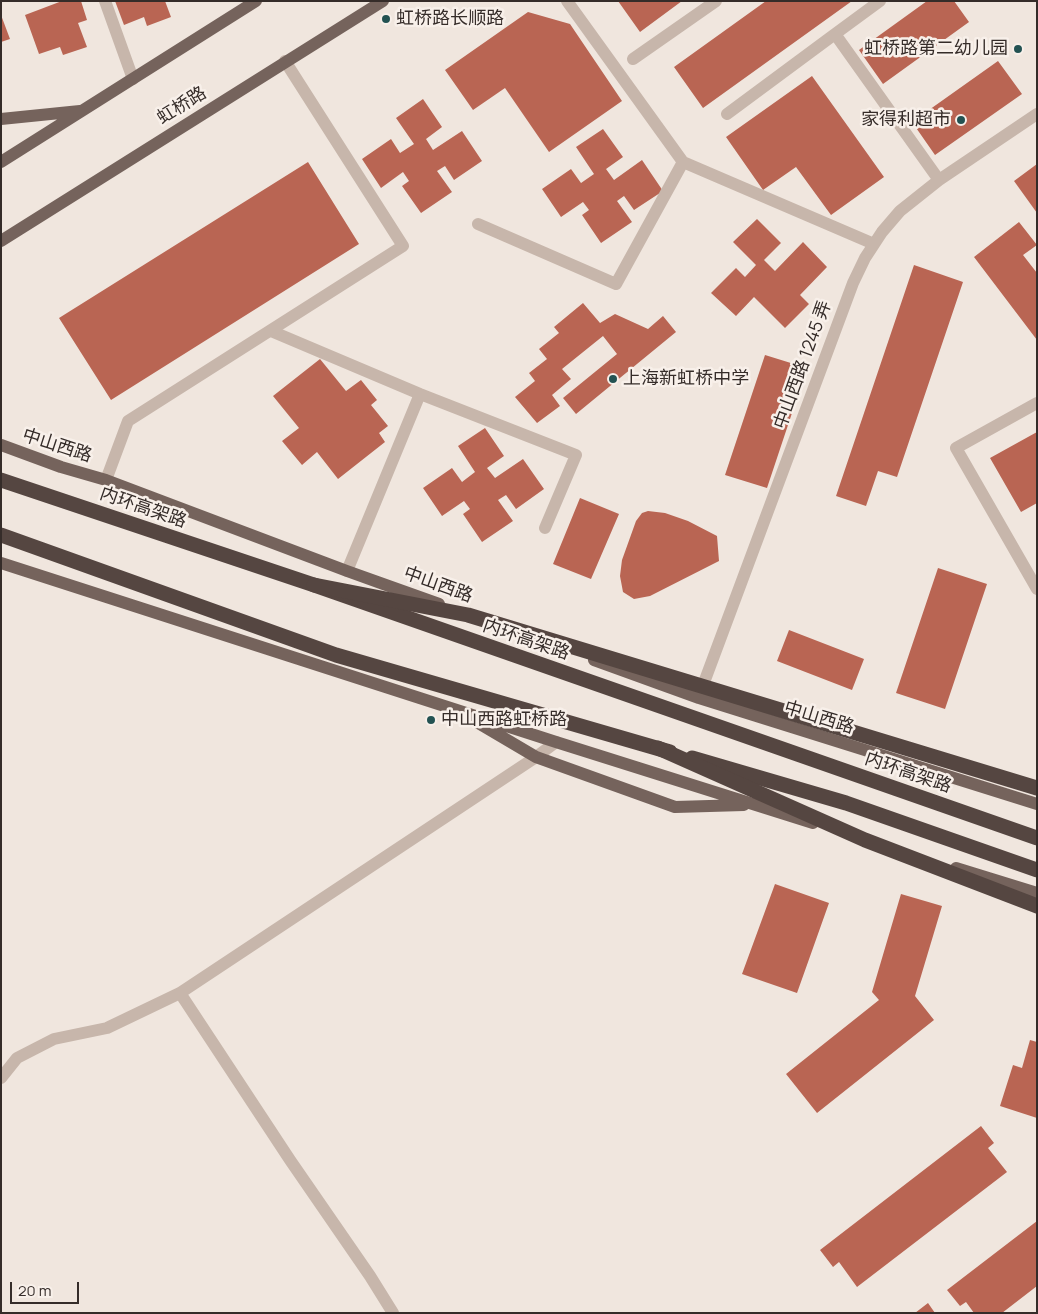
<!DOCTYPE html>
<meta charset="utf-8">
<style>
body{margin:0}
#map{position:relative;width:1038px;height:1314px;overflow:hidden;background:#f0e6de;font-family:Manrope,sans-serif}
canvas{display:block}
.frame{position:absolute;inset:0;border:2px solid #352c29;pointer-events:none}
.scale{position:absolute;left:10px;top:1282px;width:69px;height:22px;box-sizing:border-box;border:2px solid #352c29;border-top:0;padding-left:6px;font-size:15px;line-height:18px;white-space:nowrap;color:#352c29;-webkit-text-stroke:4px #f8f0ea;paint-order:stroke}
</style>
<div id="map">
<canvas width="1038" height="1314"></canvas>
<div class="frame"></div>
<div class="scale">20 m</div>
</div>
<script>
const ctx = document.querySelector('canvas').getContext('2d');
ctx.lineJoin = 'round';
function fillPath(path, color) { ctx.fillStyle = color; ctx.fill(path, 'evenodd'); }
function trace(path, color, width, dash) { ctx.strokeStyle = color; ctx.lineWidth = width; ctx.lineCap = dash ? 'butt' : 'round'; ctx.setLineDash(dash || []); ctx.stroke(path); }
function label(font, color, halo, rows, align = 'center') {
  ctx.font = font + ' Manrope,"Noto Sans SC",sans-serif'; ctx.lineWidth = 5; ctx.setLineDash([]); ctx.textBaseline = 'middle'; ctx.strokeStyle = halo; ctx.fillStyle = color; for (const [text, x, y, turn = 0] of rows) {
    ctx.save(); ctx.translate(x, y); ctx.rotate((+turn || 0) * Math.PI / 180); ctx.textAlign = isNaN(turn) ? turn : align; if (halo) ctx.strokeText(text, 0, 0); ctx.fillText(text, 0, 0); ctx.restore();
  }
}
fillPath(new Path2D(`
 M 62,1 L 81,1 L 87,20 L 78,23 L 87,47 L 63,55 L 60,47 L 39,54 L 25,15 Z
 M 115,1 L 165,1 L 171,17 L 147,26 L 144,17 L 124,25 Z
 M 618,1 L 682,1 L 640,32 Z
 M 766,1 L 852,1 L 703,108 L 674,67 Z
 M 927,1 L 954,1 L 969,22 L 883,84 L 859,50 Z
 M 528,12 L 570,24 L 622,101 L 549,152 L 505,88 L 473,110 L 445,70 Z
 M 1,15 L 10,39 L 1,42 Z
 M 998,61 L 1022,94 L 935,155 L 912,122 Z
 M 812,76 L 884,177 L 831,215 L 796,167 L 763,190 L 726,137 Z
 M 423,99 L 442,127 L 426,139 L 433,150 L 462,131 L 482,161 L 454,180 L 445,166 L 437,171 L 452,192 L 421,213 L 402,186 L 409,181 L 403,172 L 381,188 L 362,159 L 391,139 L 400,153 L 414,144 L 396,118 Z
 M 603,129 L 623,157 L 606,169 L 614,180 L 642,160 L 663,191 L 634,210 L 624,196 L 617,201 L 632,222 L 601,243 L 582,215 L 589,210 L 583,202 L 561,217 L 542,189 L 571,169 L 581,183 L 594,174 L 576,147 Z
 M 308,162 L 359,244 L 111,400 L 59,318 Z
 M 1037,164 L 1037,213 L 1014,181 Z
 M 757,219 L 781,243 L 764,260 L 775,271 L 803,242 L 827,267 L 800,295 L 809,304 L 785,328 L 754,297 L 736,316 L 711,293 L 736,268 L 745,277 L 756,265 L 733,242 Z
 M 1019,222 L 1037,245 L 1023,255 L 1037,273 L 1037,340 L 974,257 Z
 M 914,265 L 963,282 L 897,477 L 878,471 L 866,506 L 836,496 Z
 M 583,303 L 600,323 L 615,314 L 648,329 L 663,316 L 676,332 L 576,414 L 563,398 L 617,354 L 603,336 L 562,369 L 571,379 L 552,395 L 560,406 L 537,423 L 515,397 L 535,381 L 529,373 L 547,359 L 539,349 L 559,333 L 554,327 Z
 M 765,355 L 807,368 L 767,488 L 725,475 Z
 M 320,359 L 346,391 L 361,380 L 377,400 L 371,405 L 388,426 L 379,433 L 385,442 L 338,479 L 317,452 L 302,465 L 282,441 L 299,428 L 273,396 Z
 M 485,428 L 504,456 L 487,468 L 495,478 L 523,459 L 544,489 L 516,509 L 506,495 L 498,500 L 513,521 L 482,542 L 463,514 L 470,509 L 464,501 L 442,516 L 423,488 L 452,468 L 462,482 L 475,472 L 458,446 Z
 M 1037,432 L 1037,503 L 1021,512 L 990,458 Z
 M 580,498 L 619,514 L 591,579 L 553,564 Z
 M 648,511 L 665,513 L 688,521 L 717,536 L 719,561 L 650,596 L 634,599 L 623,592 L 620,576 L 622,560 L 636,521 L 642,513 Z
 M 938,568 L 987,584 L 945,709 L 896,693 Z
 M 789,630 L 864,659 L 852,690 L 777,661 Z
 M 775,884 L 829,903 L 797,993 L 742,974 Z
 M 901,894 L 942,906 L 915,996 L 934,1020 L 817,1113 L 786,1074 L 879,1000 L 872,992 Z
 M 1030,1040 L 1037,1042 L 1037,1118 L 1000,1106 L 1013,1065 L 1022,1068 Z
 M 981,1126 L 994,1143 L 988,1148 L 1007,1172 L 857,1287 L 839,1262 L 833,1267 L 820,1250 Z
 M 1037,1221 L 1037,1286 L 1002,1313 L 974,1313 L 966,1302 L 960,1306 L 947,1290 Z
 M 928,1303 L 935,1313 L 915,1313 Z`), '#b96553');
trace(new Path2D(`
 M 105,1 L 133,79
 M 567,1 L 683,162 L 874,244
 M 880,1 L 835,34 L 939,180
 M 633,59 L 716,1
 M 727,114 L 835,34
 M 478,224 L 616,284 L 683,162
 M 271,331 L 420,394 L 576,455 L 545,528
 M 1037,403 L 956,448 L 1037,589
 M 106,480 L 128,421 L 403,246 L 285,61
 M 347,571 L 420,394
 M 699,696 L 853,283 L 865,258 L 882,232 L 900,211 L 939,180 L 1037,114
 M 180,993 L 290,1160 L 370,1276 L 393,1313
 M 1,1078 L 17,1058 L 54,1039 L 107,1028 L 180,993 L 536,757 L 556,742`), '#c7b6ab', 12);
trace(new Path2D(`
 M 1,119 L 80,111
 M 1,162 L 256,1
 M 1,241 L 383,1
 M 1,445 L 61,467 L 106,480 L 347,571 L 439,604
 M 1,563 L 556,742 L 813,823
 M 594,660 L 699,698 L 1037,804
 M 475,721 L 536,757 L 675,807 L 744,805
 M 956,868 L 1037,893`), '#75635c', 12);
trace(new Path2D(`
 M 1,480 L 314,585 L 1037,838
 M 1,535 L 336,655 L 670,752
 M 692,758 L 846,803 L 1037,870`), '#554641', 15);
trace(new Path2D(`
 M 314,585 L 468,615 L 1037,788
 M 658,748 L 865,840 L 1037,906`), '#554641', 15);
for (const [x, y, r, color] of [
 [386,19,5,"#235252"],
 [1018,49,5,"#235252"],
 [961,120,5,"#235252"],
 [613,379,5,"#235252"],
 [431,720,5,"#235252"]
]) { const dot = new Path2D(); dot.arc(x, y, r, 0, 2 * Math.PI); ctx.fillStyle = color; ctx.fill(dot); trace(dot, '#f8f0ea', 2); }
label('18px', '#352c29', '#f8f0ea', [
 ["虹桥路长顺路",396,19],
 ["虹桥路第二幼儿园",1008,49,"right"],
 ["家得利超市",951,120,"right"],
 ["上海新虹桥中学",623,379],
 ["中山西路虹桥路",441,720]
], 'left');
label('18px', '#352c29', '#f8f0ea', [
 ["虹桥路",182,106,-32],
 ["中山西路 1245 弄",803,365,-70],
 ["中山西路",57,446,18],
 ["内环高架路",143,508,19],
 ["中山西路",438,585,20],
 ["内环高架路",526,640,19],
 ["中山西路",819,718,17],
 ["内环高架路",908,773,19]
]);
</script>
